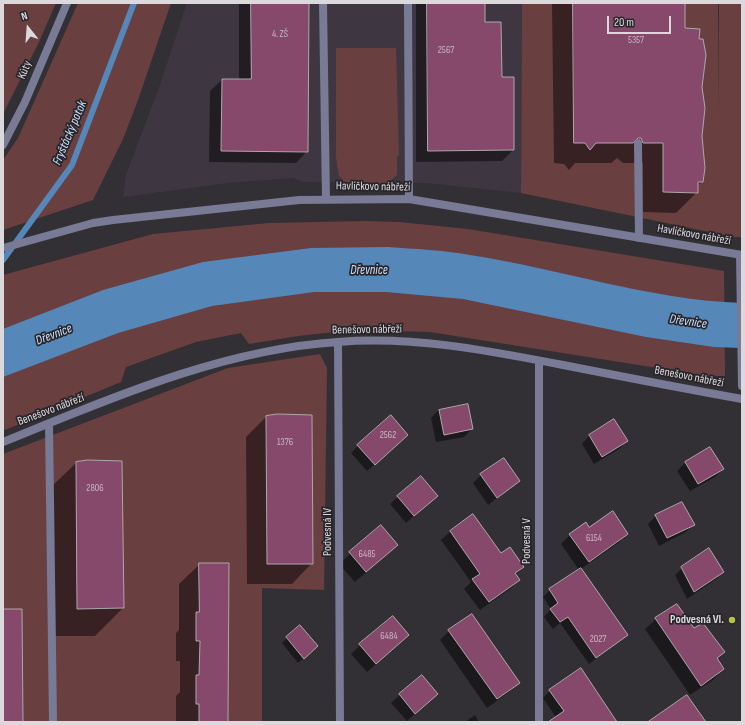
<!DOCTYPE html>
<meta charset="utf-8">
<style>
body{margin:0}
#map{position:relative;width:745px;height:725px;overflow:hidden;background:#333035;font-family:"Sofia Sans Condensed",sans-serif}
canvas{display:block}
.frame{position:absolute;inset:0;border:4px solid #dbd9dc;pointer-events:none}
.north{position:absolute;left:8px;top:8px;width:40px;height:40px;-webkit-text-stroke:3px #29262b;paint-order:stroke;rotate:343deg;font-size:11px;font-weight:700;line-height:16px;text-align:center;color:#dbd9dc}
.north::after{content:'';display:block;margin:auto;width:14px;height:18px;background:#dbd9dc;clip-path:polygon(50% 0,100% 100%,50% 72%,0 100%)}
.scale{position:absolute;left:607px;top:16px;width:64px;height:18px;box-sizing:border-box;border:2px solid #dbd9dc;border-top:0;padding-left:5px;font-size:12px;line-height:14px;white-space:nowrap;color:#dbd9dc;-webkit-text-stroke:3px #29262b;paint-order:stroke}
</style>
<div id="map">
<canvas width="745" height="725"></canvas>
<div class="frame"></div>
<div class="north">N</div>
<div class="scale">20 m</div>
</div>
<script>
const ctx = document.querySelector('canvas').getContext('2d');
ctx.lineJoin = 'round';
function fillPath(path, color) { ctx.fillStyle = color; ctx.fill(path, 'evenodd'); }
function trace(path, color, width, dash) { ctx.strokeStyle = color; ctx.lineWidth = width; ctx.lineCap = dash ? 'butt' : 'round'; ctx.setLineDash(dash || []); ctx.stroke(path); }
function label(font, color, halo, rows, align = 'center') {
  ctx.font = font + ' "Sofia Sans Condensed",sans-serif'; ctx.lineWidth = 3.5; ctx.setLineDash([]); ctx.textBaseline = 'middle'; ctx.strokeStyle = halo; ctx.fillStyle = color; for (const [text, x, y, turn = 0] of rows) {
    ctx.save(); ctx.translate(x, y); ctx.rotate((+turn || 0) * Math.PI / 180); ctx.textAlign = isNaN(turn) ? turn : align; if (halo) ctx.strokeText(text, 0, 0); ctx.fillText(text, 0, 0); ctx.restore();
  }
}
fillPath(new Path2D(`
 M 187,3 L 522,3 L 521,193 L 427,183 L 303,182 L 293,178 L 227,183 L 123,197 L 126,175 L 159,88 Z`), '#3e3742');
fillPath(new Path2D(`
 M 3,3 L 56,3 L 39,42 L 3,114 Z
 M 78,3 L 171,3 L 138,100 L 123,139 L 93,200 L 3,230 L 3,160 L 18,138 Z
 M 522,3 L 718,3 L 718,114 L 719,3 L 742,3 L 742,237 L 734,237 L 521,193 Z
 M 336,48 L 396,48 L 399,156 L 397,156 L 397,175 L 384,186 L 346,183 L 339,176 L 336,157 Z
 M 365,221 L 399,222 L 468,229 L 724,271 L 725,376 L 708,376 L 430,332 L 352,330 L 298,336 L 249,344 L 241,333 L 196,342 L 126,367 L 121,382 L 5,430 L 3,428 L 3,275 L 153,234 L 269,223 Z
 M 320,354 L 327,368 L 324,590 L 262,588 L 262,722 L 3,722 L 3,454 L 228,368 Z`), '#6a3f40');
fillPath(new Path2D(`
 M 388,247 C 415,249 443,250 470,255 C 561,269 650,300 742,303 L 742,348 L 714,347 L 646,337 L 463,299 L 386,292 L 314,292 L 212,306 L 118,333 L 3,377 L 3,329 L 103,290 L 203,262 L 311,248 Z`), '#5587b9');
fillPath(new Path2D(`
 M 239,3 L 308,3 L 307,151 L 296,163 L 209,162 L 210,91 L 222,80 L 239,80 Z
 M 416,3 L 484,3 L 484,23 L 501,78 L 513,150 L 502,161 L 416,162 Z
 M 552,3 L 684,3 L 684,29 L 700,87 L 702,181 L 697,186 L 697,192 L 676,213 L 643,212 L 643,163 L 623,163 L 617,158 L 611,163 L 575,163 L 569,170 L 564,164 L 554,163 Z
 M 439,410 L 472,429 L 464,437 L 436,442 L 431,418 Z
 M 311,416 L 312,563 L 292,584 L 247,584 L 246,437 L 266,417 Z
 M 614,421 L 627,441 L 619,449 L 594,464 L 582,444 L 589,436 Z
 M 400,442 L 367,471 L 351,453 L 358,446 Z
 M 710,448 L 723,469 L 715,477 L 690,491 L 677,471 L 685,463 Z
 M 121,462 L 123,608 L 95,636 L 50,636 L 48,490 L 76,463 Z
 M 481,475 L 518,481 L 488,505 L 473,483 Z
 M 436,496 L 406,523 L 390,504 L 398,497 Z
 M 473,516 L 501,555 L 523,567 L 515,575 L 519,580 L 510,589 L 480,610 L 464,589 L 471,582 L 441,540 L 450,532 Z
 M 656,516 L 693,525 L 686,532 L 659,546 L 648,524 Z
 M 381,526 L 397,545 L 355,582 L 339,564 Z
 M 589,529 L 627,534 L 618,543 L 581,569 L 627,635 L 589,664 L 560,623 L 553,629 L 544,617 L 551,609 L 543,597 L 550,590 L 579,570 L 561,544 L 570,535 Z
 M 200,564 L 227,722 L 176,722 L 176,696 L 180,692 L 180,661 L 176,661 L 176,633 L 179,630 L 179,584 Z
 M 682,568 L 723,572 L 716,579 L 687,599 L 675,575 Z
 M 676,605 L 693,630 L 723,652 L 716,659 L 723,669 L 713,680 L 690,695 L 645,629 L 656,619 Z
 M 381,626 L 399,643 L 367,672 L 351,654 Z
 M 449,631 L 519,683 L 509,692 L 487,708 L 440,640 Z
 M 287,638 L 312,651 L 298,663 L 282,643 Z
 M 421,676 L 437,694 L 407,721 L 391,703 Z
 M 550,691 L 617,722 L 559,722 L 543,698 Z
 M 475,715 L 479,722 L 465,722 Z`), '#0007');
trace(new Path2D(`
 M 3,260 L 72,165 L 134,3`), '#5587b9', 6);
const building = new Path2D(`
 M 251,3 L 309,3 L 308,152 L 221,151 L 222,79 L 251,79 Z
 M 427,3 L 485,3 L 485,22 L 501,22 L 502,77 L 514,77 L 514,150 L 428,151 Z
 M 573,3 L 685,3 L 685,28 L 700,29 L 699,39 L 703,39 L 706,55 L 702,87 L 705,108 L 702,136 L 705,168 L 703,182 L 698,182 L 698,193 L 663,192 L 663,143 L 643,143 L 641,138 L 638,138 L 633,143 L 596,143 L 590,150 L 585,143 L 574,143 Z
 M 468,404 L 473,429 L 444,435 L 439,410 Z
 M 278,414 L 312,415 L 313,564 L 267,564 L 266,416 Z
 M 391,415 L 408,435 L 375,465 L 357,445 Z
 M 614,419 L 628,441 L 602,457 L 589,435 Z
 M 710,447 L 724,469 L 698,484 L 685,462 Z
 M 504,458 L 520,481 L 497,498 L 480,474 Z
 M 88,460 L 122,461 L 124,608 L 77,609 L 76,462 Z
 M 421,476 L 438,496 L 414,516 L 397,496 Z
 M 682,502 L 695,525 L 667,538 L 655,515 Z
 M 613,511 L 628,534 L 589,562 L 569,534 L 586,522 L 589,527 Z
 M 473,514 L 501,553 L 510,547 L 524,567 L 515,573 L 520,580 L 489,602 L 472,579 L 480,574 L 450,531 Z
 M 381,525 L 398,545 L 366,572 L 349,552 Z
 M 709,548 L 724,572 L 694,592 L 681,567 Z
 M 199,563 L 229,563 L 228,722 L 199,722 L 199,704 L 196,704 L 196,675 L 199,675 L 200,641 L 196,641 L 196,612 L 199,612 Z
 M 581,568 L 628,635 L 596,658 L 568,617 L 560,622 L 550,609 L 558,603 L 549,589 Z
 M 677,604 L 694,628 L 703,623 L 725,652 L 717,658 L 724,669 L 701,686 L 655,618 Z
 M 3,609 L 22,609 L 23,722 L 3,722 Z
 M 472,614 L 520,683 L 497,699 L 448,630 Z
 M 393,616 L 409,635 L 376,664 L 359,644 Z
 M 300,625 L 318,646 L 304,659 L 286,637 Z
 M 581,668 L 617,722 L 548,722 L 564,711 L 549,690 Z
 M 422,675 L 438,694 L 415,714 L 399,694 Z
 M 687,695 L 706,722 L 648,722 Z`);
fillPath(building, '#86496c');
trace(building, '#aea7ab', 1);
trace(new Path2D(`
 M 323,3 L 326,199
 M 408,3 L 409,199
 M 638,143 L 639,238`), '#787a96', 8);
trace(new Path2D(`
 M 3,145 L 25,102 L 67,3
 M 3,248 L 93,223 L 113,220 L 299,200 L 409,199 L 742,255
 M 740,255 L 742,386
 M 338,342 L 340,722
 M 49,424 L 53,722
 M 3,442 C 109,399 223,349 338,342 C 413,336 485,350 558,364 C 619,376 681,388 742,399
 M 539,722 L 539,361`), '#787a96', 8);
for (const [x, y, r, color] of [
 [732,620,4,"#b5c249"]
]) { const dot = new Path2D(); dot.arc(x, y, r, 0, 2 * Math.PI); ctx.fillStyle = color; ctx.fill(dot); trace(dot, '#29262b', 1.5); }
label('10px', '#c6b5c0', null, [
 ["4. ZŠ",280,34],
 ["5357",636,40],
 ["2567",446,50],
 ["2562",388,435],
 ["1376",285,442],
 ["2806",95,488],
 ["6154",594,538],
 ["6485",367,554],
 ["6484",389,636],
 ["2027",598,639]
]);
label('12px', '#dbd9dc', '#29262b', [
 ["Kúty",25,70,-67],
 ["Havlíčkovo nábřeží",373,187,1],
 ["Havlíčkovo nábřeží",694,235,10],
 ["Benešovo nábřeží",367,330,-1],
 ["Benešovo nábřeží",689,377,11],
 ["Benešovo nábřeží",51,410,-21],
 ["Podvesná IV",328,532,-90],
 ["Podvesná V",527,541,-90]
]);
label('bold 12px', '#dbd9dc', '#29262b', [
 ["Podvesná VI.",724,620]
], 'right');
label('italic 13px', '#c6e1fe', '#29262b', [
 ["Fryštácký potok",70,133,-67],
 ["Dřevnice",369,271],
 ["Dřevnice",688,322,8],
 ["Dřevnice",54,335,-21]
]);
</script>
